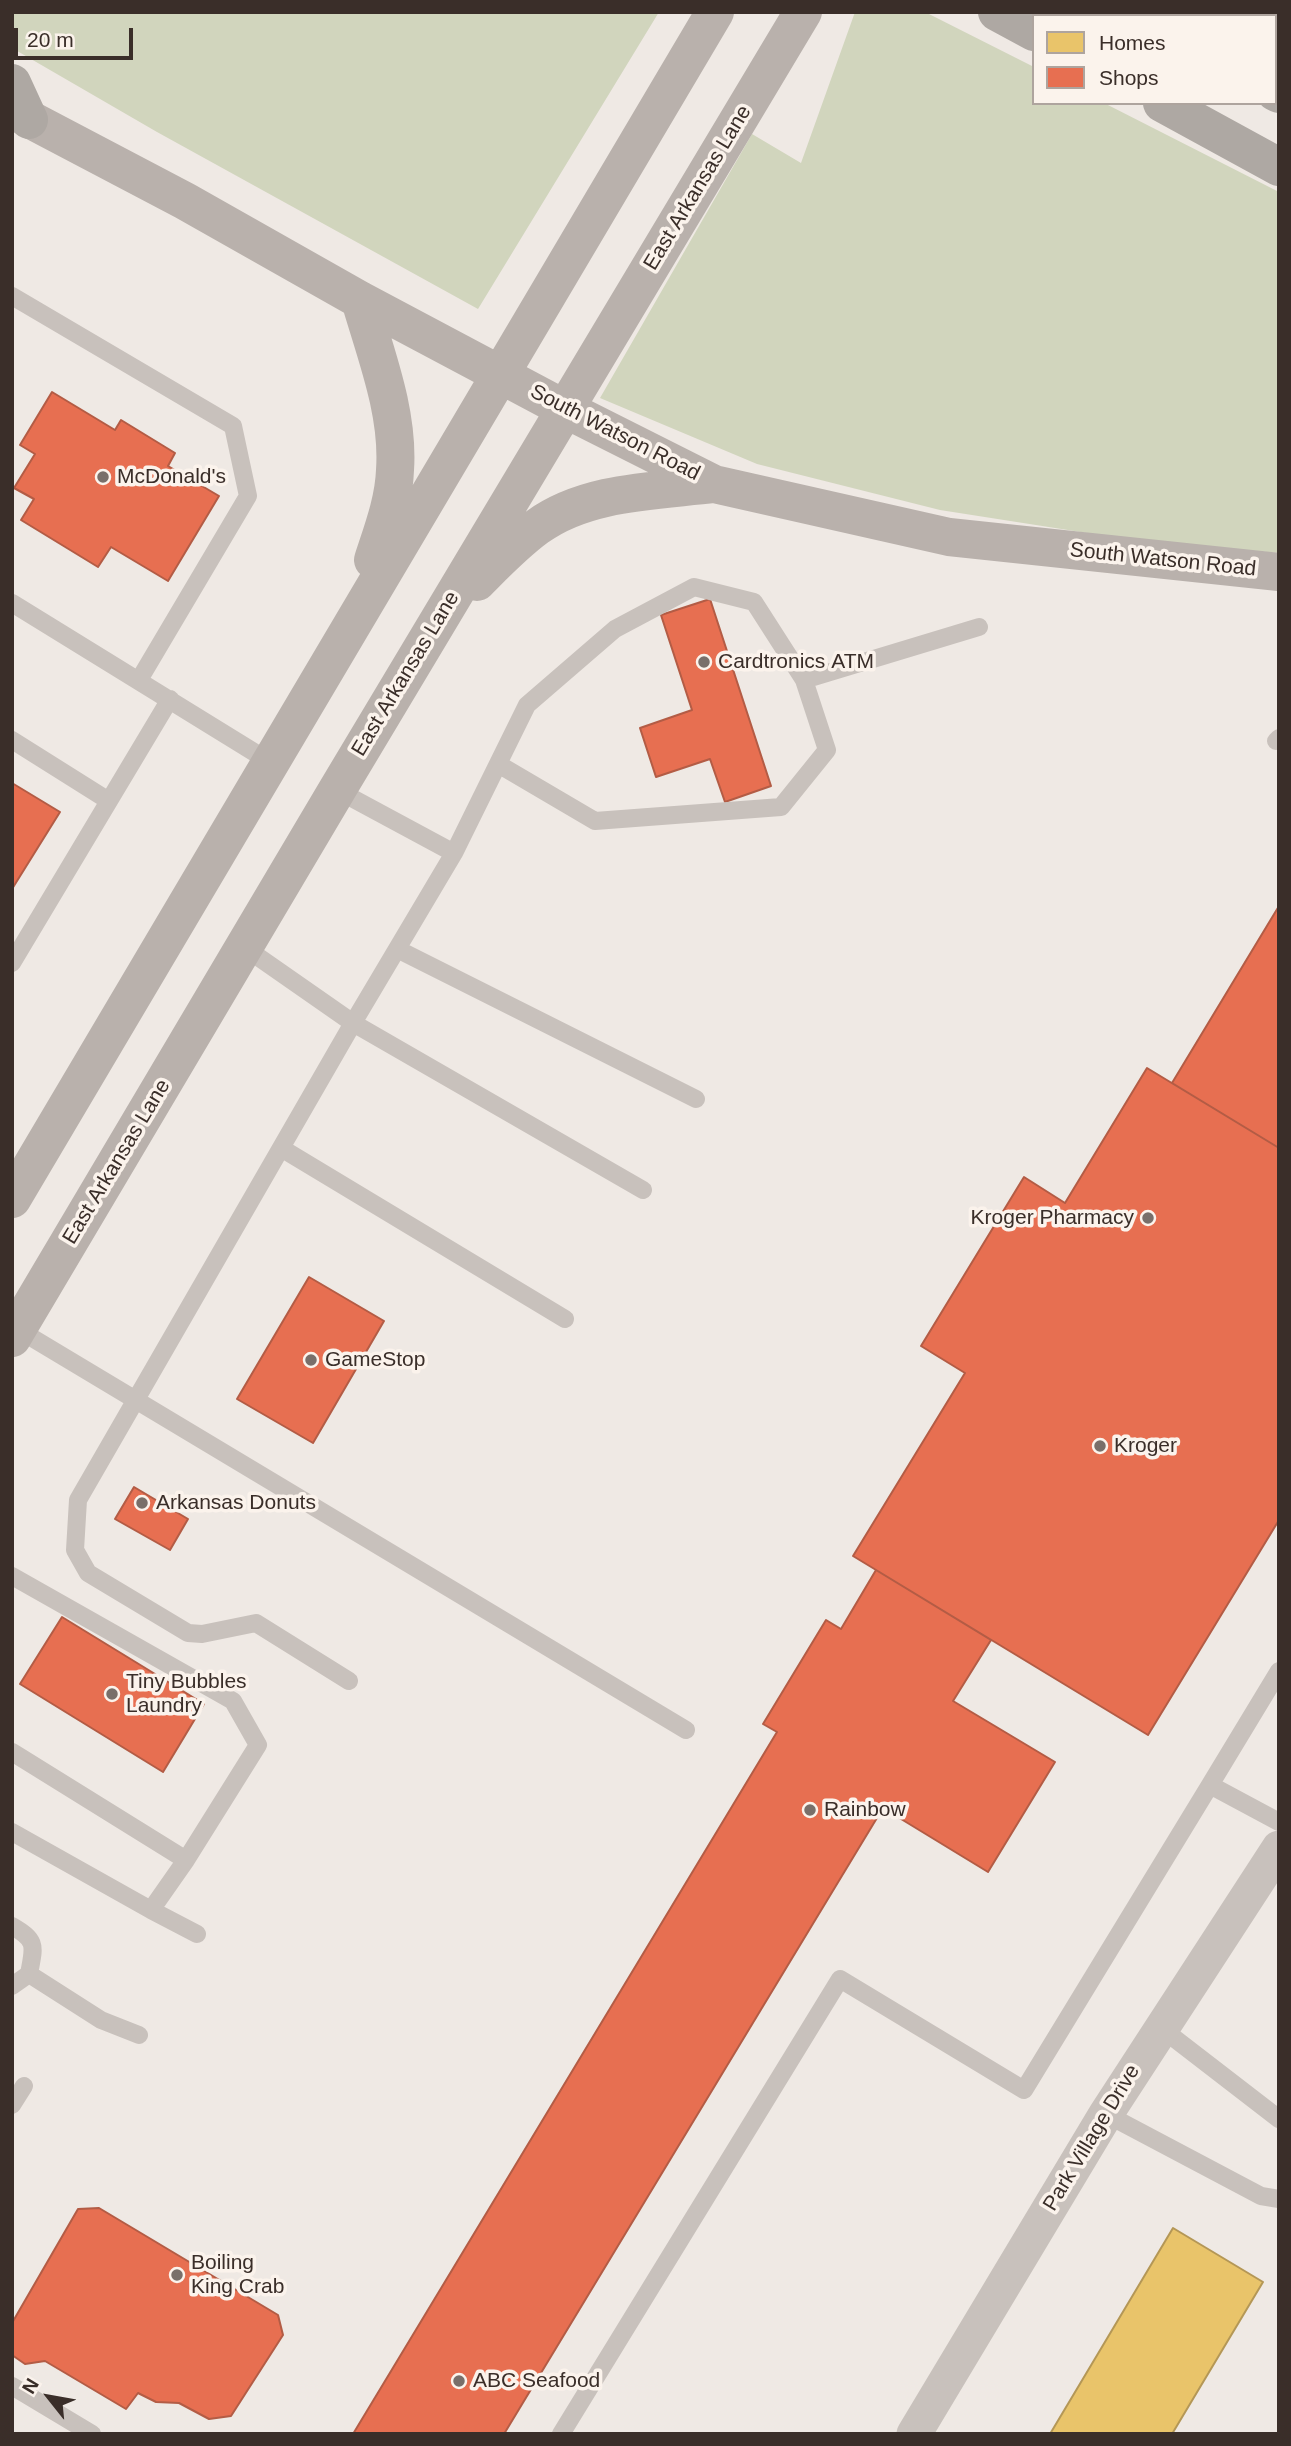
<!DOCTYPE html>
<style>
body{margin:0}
#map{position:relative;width:1291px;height:2446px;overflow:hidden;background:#efe9e4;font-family:Arial,sans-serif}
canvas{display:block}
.frame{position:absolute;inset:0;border:14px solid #3a2e29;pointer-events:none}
.legend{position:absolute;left:1032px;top:14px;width:245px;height:91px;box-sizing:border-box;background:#fbf3ec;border:2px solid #aea49e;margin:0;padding:9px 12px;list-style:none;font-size:21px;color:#3a2e29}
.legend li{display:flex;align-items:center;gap:14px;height:35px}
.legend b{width:35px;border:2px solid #aea49e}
.north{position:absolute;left:14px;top:2362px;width:70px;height:70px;-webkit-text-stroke:5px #fbf3ec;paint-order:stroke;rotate:301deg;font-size:19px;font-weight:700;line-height:28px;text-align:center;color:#3a2e29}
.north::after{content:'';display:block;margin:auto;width:24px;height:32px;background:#3a2e29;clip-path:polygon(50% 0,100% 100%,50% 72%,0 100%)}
.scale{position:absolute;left:14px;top:28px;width:119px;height:32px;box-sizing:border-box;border:4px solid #3a2e29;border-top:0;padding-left:9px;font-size:21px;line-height:24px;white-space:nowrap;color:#3a2e29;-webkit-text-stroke:5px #fbf3ec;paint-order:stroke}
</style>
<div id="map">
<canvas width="1291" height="2446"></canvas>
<div class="frame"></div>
<ul class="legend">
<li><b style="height:19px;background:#e9c46a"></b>Homes</li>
<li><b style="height:19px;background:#e76f51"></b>Shops</li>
</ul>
<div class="north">N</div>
<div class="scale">20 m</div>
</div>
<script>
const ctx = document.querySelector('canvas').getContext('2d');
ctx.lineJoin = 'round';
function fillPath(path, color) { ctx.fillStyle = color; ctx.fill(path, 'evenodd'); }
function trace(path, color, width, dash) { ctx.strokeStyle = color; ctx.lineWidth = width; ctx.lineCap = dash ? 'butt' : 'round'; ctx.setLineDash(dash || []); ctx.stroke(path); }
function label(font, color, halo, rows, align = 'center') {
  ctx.font = font + ' Arial,sans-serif'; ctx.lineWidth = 7; ctx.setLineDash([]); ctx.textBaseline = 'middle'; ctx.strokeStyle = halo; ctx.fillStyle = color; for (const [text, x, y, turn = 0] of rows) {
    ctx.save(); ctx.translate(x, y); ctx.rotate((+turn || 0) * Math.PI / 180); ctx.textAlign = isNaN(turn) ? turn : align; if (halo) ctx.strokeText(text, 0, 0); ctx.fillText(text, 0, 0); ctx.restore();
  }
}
fillPath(new Path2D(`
 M 12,12 L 659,12 L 478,309 L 157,132 L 12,48 Z
 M 855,12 L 925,12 L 1034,67 L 1034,103 L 1104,103 L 1279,192 L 1279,553 L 1151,543 L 940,510 L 757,464 L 600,398 L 752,134 L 801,163 Z`), '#d1d5bd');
const homes = new Path2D(`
 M 1173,2228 L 1263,2282 L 1172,2434 L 1050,2434 Z`);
fillPath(homes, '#e9c46a');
trace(homes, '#b49756', 2);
const shops = new Path2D(`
 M 52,392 L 115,430 L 121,420 L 175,453 L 168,466 L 219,496 L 168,581 L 111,547 L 98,567 L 21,520 L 34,499 L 14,488 L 35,454 L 20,445 Z
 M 710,599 L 771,786 L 725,802 L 710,759 L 656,777 L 640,728 L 692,710 L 661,615 Z
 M 12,783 L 60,812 L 12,889 Z
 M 1279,906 L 1279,1148 L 1172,1083 Z
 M 1147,1068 L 1279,1148 L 1279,1520 L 1148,1735 L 853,1556 L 965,1373 L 921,1346 L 1024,1177 L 1065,1203 Z
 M 309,1277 L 384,1321 L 313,1443 L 237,1399 Z
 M 134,1487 L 188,1519 L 170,1550 L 115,1519 Z
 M 876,1570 L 991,1640 L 953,1701 L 1055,1762 L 988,1872 L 883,1808 L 504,2434 L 353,2434 L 777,1732 L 763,1724 L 826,1620 L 841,1629 Z
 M 62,1617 L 204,1704 L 163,1772 L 20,1684 Z
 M 99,2208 L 278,2315 L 283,2335 L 231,2416 L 209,2419 L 179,2403 L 156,2402 L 138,2393 L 126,2409 L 45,2361 L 25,2364 L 12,2355 L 12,2323 L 78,2209 Z`);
fillPath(shops, '#e76f51');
trace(shops, '#b35c45', 2);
trace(new Path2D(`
 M 12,296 L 233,426 L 248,496 L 139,680
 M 12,603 L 270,762
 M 12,740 L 109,801
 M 1276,741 L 1279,738
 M 498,764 L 595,821 L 781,807 L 827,750 L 804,680
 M 337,790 L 454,853 L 527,705 L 615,629 L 694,587 L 754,602 L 804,680 L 979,627
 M 454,853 L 353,1023 L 643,1190
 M 244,947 L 353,1023 L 78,1500 L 75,1550 L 88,1573 L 188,1633 L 202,1634 L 256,1623 L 349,1681
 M 397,949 L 696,1099
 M 12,963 L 170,699
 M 281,1148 L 565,1319
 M 14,1327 L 686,1730
 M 12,1576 L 233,1701 L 258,1745 L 186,1860
 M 1279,1671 L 1210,1785 L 1279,1822
 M 12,1752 L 186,1860 L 151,1910 L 12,1832
 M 151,1910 L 197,1934
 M 12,1926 C 38,1941 34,1946 29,1974 L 12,1986
 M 29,1974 L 101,2020 L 139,2035
 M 1161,2028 L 1279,2119
 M 12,2105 L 24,2086
 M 1106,2114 L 1261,2196 L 1279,2199
 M 12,2386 L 92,2434
 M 561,2434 L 840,1979 L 1024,2090 L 1210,1785`), '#c8c1bc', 18);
trace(new Path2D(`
 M 914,2434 L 1106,2114 L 1279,1848`), '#c8c1bc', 35);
trace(new Path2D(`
 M 12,110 L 185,201 L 360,300 L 565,409 L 714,484 L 949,537 L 1279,572
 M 360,300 C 376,355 399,413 395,470 C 394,501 382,532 373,560
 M 477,582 C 496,563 515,543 537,527 C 586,491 656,491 714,484
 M 12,1199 L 715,12
 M 12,1338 L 337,790 L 803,12`), '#b9b1ac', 38);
trace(new Path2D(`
 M 997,12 L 1034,32
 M 1140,12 L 1146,16
 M 12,83 L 29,120
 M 1275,92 L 1279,94
 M 1162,103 L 1279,167`), '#aea8a3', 38);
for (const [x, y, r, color] of [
 [103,477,7,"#796f6a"],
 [704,662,7,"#796f6a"],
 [1148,1218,7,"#796f6a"],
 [311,1360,7,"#796f6a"],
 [1100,1446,7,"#796f6a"],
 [142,1503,7,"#796f6a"],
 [112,1694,7,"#796f6a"],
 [810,1810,7,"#796f6a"],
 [177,2275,7,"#796f6a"],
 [459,2381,7,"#796f6a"]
]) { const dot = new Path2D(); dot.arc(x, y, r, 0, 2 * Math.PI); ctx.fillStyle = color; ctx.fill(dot); trace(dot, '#fbf3ec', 2.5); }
label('21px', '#3a2e29', '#fbf3ec', [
 ["East Arkansas Lane",698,188,-59],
 ["South Watson Road",615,433,27],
 ["South Watson Road",1163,560,6],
 ["East Arkansas Lane",406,674,-59],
 ["East Arkansas Lane",117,1162,-59],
 ["Park Village Drive",1092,2138,-59]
]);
label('21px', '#3a2e29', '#fbf3ec', [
 ["McDonald's",117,477],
 ["Cardtronics ATM",718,662],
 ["Kroger Pharmacy",1134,1218,"right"],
 ["GameStop",325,1360],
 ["Kroger",1114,1446],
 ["Arkansas Donuts",156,1503],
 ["Tiny Bubbles",126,1682],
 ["Laundry",126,1706],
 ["Rainbow",824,1810],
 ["Boiling",191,2263],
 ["King Crab",191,2287],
 ["ABC Seafood",473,2381]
], 'left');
</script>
